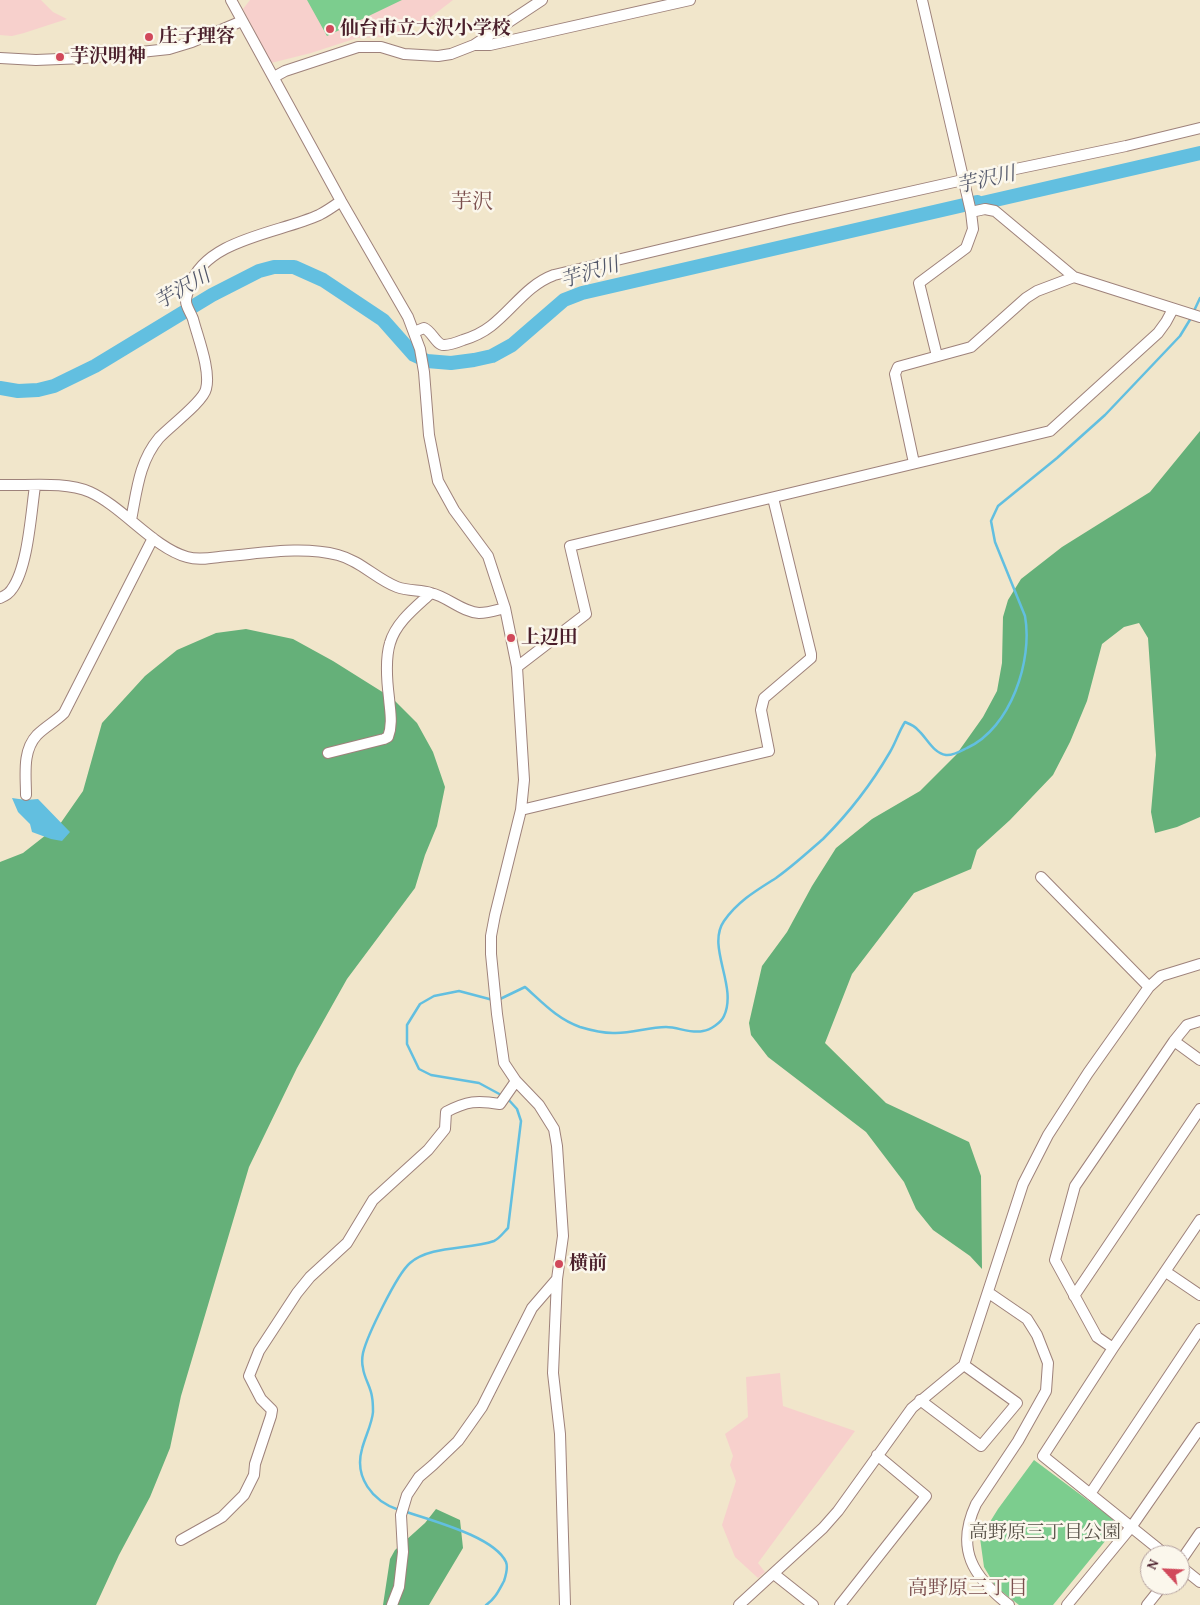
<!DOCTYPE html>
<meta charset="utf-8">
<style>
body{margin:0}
#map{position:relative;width:1200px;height:1605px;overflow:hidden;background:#f1e6cb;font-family:"Gentium Book Plus",serif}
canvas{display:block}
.north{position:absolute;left:1140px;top:1545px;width:50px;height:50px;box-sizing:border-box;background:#fbf7ec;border:1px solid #b4a19f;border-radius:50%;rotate:295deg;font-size:14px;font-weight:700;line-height:20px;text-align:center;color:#4a1f2b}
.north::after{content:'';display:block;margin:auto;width:18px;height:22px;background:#d1495b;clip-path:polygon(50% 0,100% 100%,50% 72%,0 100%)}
</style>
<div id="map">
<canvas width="1200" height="1605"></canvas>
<div class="north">N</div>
</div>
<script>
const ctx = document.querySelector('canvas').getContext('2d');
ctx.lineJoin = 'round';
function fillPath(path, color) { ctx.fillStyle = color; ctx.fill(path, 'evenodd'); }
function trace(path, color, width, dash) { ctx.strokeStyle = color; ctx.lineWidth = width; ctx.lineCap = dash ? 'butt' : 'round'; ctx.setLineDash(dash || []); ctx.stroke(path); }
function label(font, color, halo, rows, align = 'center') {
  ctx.font = font + ' "Gentium Book Plus","Noto Serif JP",serif'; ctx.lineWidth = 5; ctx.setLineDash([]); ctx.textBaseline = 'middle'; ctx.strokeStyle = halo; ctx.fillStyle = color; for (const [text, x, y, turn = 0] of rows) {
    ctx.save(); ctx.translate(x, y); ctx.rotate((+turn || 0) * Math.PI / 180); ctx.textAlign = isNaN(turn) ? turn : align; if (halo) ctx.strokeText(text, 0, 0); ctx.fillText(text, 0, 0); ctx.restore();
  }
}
fillPath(new Path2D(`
 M 0,0 L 41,0 L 53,12 L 67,19 L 24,33 L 12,36 L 0,35 Z
 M 250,0 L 453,0 L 427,20 L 384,37 L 357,38 L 311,53 L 271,63 L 243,9 Z
 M 780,1373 L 783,1406 L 855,1431 L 758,1563 L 765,1572 L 758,1578 L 735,1557 L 722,1525 L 736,1481 L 730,1465 L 733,1456 L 725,1434 L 748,1417 L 746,1377 Z`), '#f7d0cc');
fillPath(new Path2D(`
 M 307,0 L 402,0 L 327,36 Z
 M 1034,1460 L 1113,1519 L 1115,1529 L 1053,1605 L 1019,1605 L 996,1587 L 984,1567 L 980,1538 L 998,1509 Z`), '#7ccd8e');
fillPath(new Path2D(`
 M 1200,431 L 1200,817 L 1177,827 L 1155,833 L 1151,812 L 1156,755 L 1148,638 L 1139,623 L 1124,627 L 1102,644 L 1087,701 L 1070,742 L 1053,775 L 1010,820 L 977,850 L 971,869 L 914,893 L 852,974 L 825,1043 L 886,1103 L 969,1142 L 981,1176 L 982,1269 L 970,1256 L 933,1230 L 916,1209 L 904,1182 L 866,1132 L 768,1057 L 751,1035 L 749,1023 L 762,966 L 787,932 L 812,886 L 836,848 L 872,819 L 920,791 L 956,755 L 983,717 L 997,691 L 1002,663 L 1003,617 L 1008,600 L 1021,579 L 1062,547 L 1150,492 Z
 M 246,629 L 293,639 L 333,661 L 392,698 L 417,723 L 433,752 L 445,787 L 437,826 L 425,855 L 415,888 L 347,979 L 297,1068 L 249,1167 L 181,1396 L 170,1448 L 150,1497 L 119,1555 L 96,1605 L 0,1605 L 0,862 L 23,853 L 60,824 L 83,791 L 102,723 L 145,676 L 177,650 L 216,633 Z
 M 436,1509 L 460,1520 L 463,1548 L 429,1605 L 383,1605 L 390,1559 L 395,1550 L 425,1523 Z`), '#65b079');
fillPath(new Path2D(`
 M 12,798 L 26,800 L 38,799 L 70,832 L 62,841 L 51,839 L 32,832 L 30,824 L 18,812 Z`), '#62bfe0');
trace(new Path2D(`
 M 1193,313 L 1200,298
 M 493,1000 L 459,991 L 434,996 L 420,1004 L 407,1025 L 407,1044 L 419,1069 L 431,1075 L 479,1083 L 503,1096
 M 498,1000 L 525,987 C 542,1002 557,1019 580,1027 C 590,1030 602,1033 613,1033 C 631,1034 648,1027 666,1027 C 678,1027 691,1034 703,1031 C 710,1030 721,1023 724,1016 C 738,986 706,947 724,921 C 738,901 757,890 776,878 C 793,866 808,852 823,839 C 849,813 872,783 890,752 C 896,742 899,731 905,722 C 910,724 915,726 918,730 C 927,738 933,753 946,755 C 953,756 961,751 967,748 C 1011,728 1033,660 1025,616 L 995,542 L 991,521 L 998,506 L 1057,458 L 1105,415 L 1180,336 L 1191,318
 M 399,1510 C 372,1501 354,1477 362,1449 C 365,1437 372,1424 373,1412 C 373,1408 373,1402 372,1397 C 371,1387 364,1378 363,1368 C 362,1364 362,1358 363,1353 C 367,1336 397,1274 410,1263 C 431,1245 469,1250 494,1241 C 499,1239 504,1232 508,1228 L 521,1121 L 517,1109 L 507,1098
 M 404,1511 C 429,1520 494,1536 506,1562 C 508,1567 506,1575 504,1581 C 499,1590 495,1599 486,1605`), '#62bfe0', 2.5);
trace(new Path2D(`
 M 0,388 L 18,391 L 38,390 L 54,386 L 95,366 L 212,295 L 259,271 L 274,267 L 294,267 L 323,280 L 383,320 L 414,355 L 427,361 L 451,363 L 474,360 L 492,356 L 512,345 L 564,300 L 582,293 L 977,202 L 978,204 L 1200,153`), '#62bfe0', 14);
const minor = new Path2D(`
 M 231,0 L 341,201 L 408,317 L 420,349 L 424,372 L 429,435 L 438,481 L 454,510 L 488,556 L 505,608 L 517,667 L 524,780 L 521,810 L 495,915 L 491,936 L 491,954 L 497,1014 L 504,1063 L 516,1081 L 539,1105 L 554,1129 L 557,1146 L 563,1236 L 557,1279 L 553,1373 L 560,1434 L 565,1605
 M 922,0 L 971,212 L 985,209 L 995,211 L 1074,277 L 1200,317
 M 474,45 L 490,45 L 690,0
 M 0,58 L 36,60 L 84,58 L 169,49 L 192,42 L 242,21
 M 274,77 L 285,71 L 358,47 L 381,47 L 404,54 L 438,56 L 451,54 L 474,45 L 542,0
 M 414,332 L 424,328 C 432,331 436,345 444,345 C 450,345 458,342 463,340 C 473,337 482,333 491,326 C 513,309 527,285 554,275 L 789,219 L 963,180 L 1126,146 L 1200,128
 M 937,356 L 919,283 L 966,248 L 973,229 L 971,212
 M 914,463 L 895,374 L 898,367 L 971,347 L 1026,298 L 1037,291 L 1074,277
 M 0,485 C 28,486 65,481 90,492 C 123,507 154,548 187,557 C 200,561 215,557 228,556 C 264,553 303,546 338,555 C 361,561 376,579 397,587 C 408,591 420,590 431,593 C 448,597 462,612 479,613 C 488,613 497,610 505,608
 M 131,520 C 137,490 139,462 159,438 C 170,426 203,402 206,389 C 211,371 198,338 193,319 C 191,313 186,307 186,301 C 186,296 188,291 190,286 C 205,239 280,233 319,215 C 327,211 334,206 341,201
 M 0,598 C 5,596 9,594 12,589 C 28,567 31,513 35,486
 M 517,667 L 586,614 L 570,546 L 1050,431 L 1158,333 L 1166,322 L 1173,309
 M 328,753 L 384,739 L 388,737 C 393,724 390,711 389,698 C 387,682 385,659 390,643 C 396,622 416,607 431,593
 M 26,795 C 26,775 22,751 37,735 C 45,727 56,721 64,713 L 153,538
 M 521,810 L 769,751 L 761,710 L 764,698 L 811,658 L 811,654 L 773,498
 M 1041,877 L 1149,987
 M 1174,1041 L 1200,1060
 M 1166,1272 L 1200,1295
 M 989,1293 L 1027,1319 L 1037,1335 L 1048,1363 L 1046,1391 L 1018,1441 L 976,1504 C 955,1549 973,1577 1009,1605
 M 1074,1296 L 1200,1109
 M 1113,1348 L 1097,1337 L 1055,1260 L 1075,1186 L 1174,1041 L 1187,1025 L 1200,1021
 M 920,1400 L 981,1446 L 1017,1403 L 964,1365
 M 1090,1494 L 1200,1329
 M 181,1540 L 222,1517 L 244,1495 L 254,1475 L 255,1464 L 271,1416 L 272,1410 L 261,1399 L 249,1376 L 259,1351 L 297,1293 L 310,1277 L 347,1243 L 373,1200 L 428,1150 L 445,1129 L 446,1112 C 467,1101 477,1100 500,1104 L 516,1081
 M 1166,1555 L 1043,1456 L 1113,1348 L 1200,1220
 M 1180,1562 L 1200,1533
 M 1180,1566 L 1200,1582
 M 774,1574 L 813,1605
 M 392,1605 L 399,1587 L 403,1552 L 401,1515 L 407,1495 L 419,1477 L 433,1465 L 458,1441 L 482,1407 L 532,1308 L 557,1279
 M 739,1605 L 823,1528 L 838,1511 L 912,1408 L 964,1365 L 1023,1184 L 1048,1135 L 1088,1073 L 1149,987 L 1161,976 L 1200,964
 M 840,1605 L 926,1496 L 877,1455
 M 1067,1605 L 1132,1526 L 1200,1428
 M 1147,1605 L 1163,1585`);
trace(minor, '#9e827b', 12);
trace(minor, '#fff', 10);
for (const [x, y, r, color] of [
 [330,29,5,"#d1495b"],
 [149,37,5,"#d1495b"],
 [60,57,5,"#d1495b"],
 [511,638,5,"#d1495b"],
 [559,1264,5,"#d1495b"]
]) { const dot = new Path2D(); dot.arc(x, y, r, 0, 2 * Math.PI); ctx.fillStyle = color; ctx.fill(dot); trace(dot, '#fbf7ec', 2); }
label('bold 19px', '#4a1f2b', '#fbf7ec', [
 ["仙台市立大沢小学校",340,29],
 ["庄子理容",159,37],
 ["芋沢明神",70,57],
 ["上辺田",521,638],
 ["横前",569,1264]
], 'left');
label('19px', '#595349', '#fbf7ec', [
 ["高野原三丁目公園",1045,1533]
]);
label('italic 20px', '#52576a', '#fbf7ec', [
 ["芋沢川",986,181,-13],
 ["芋沢川",590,274,-17],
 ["芋沢川",183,290,-30]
]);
label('20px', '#7a4e4d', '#fbf7ec', [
 ["高野原三丁目",968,1589]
]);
label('21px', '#7a4e4d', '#fbf7ec', [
 ["芋沢",472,203]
]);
</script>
